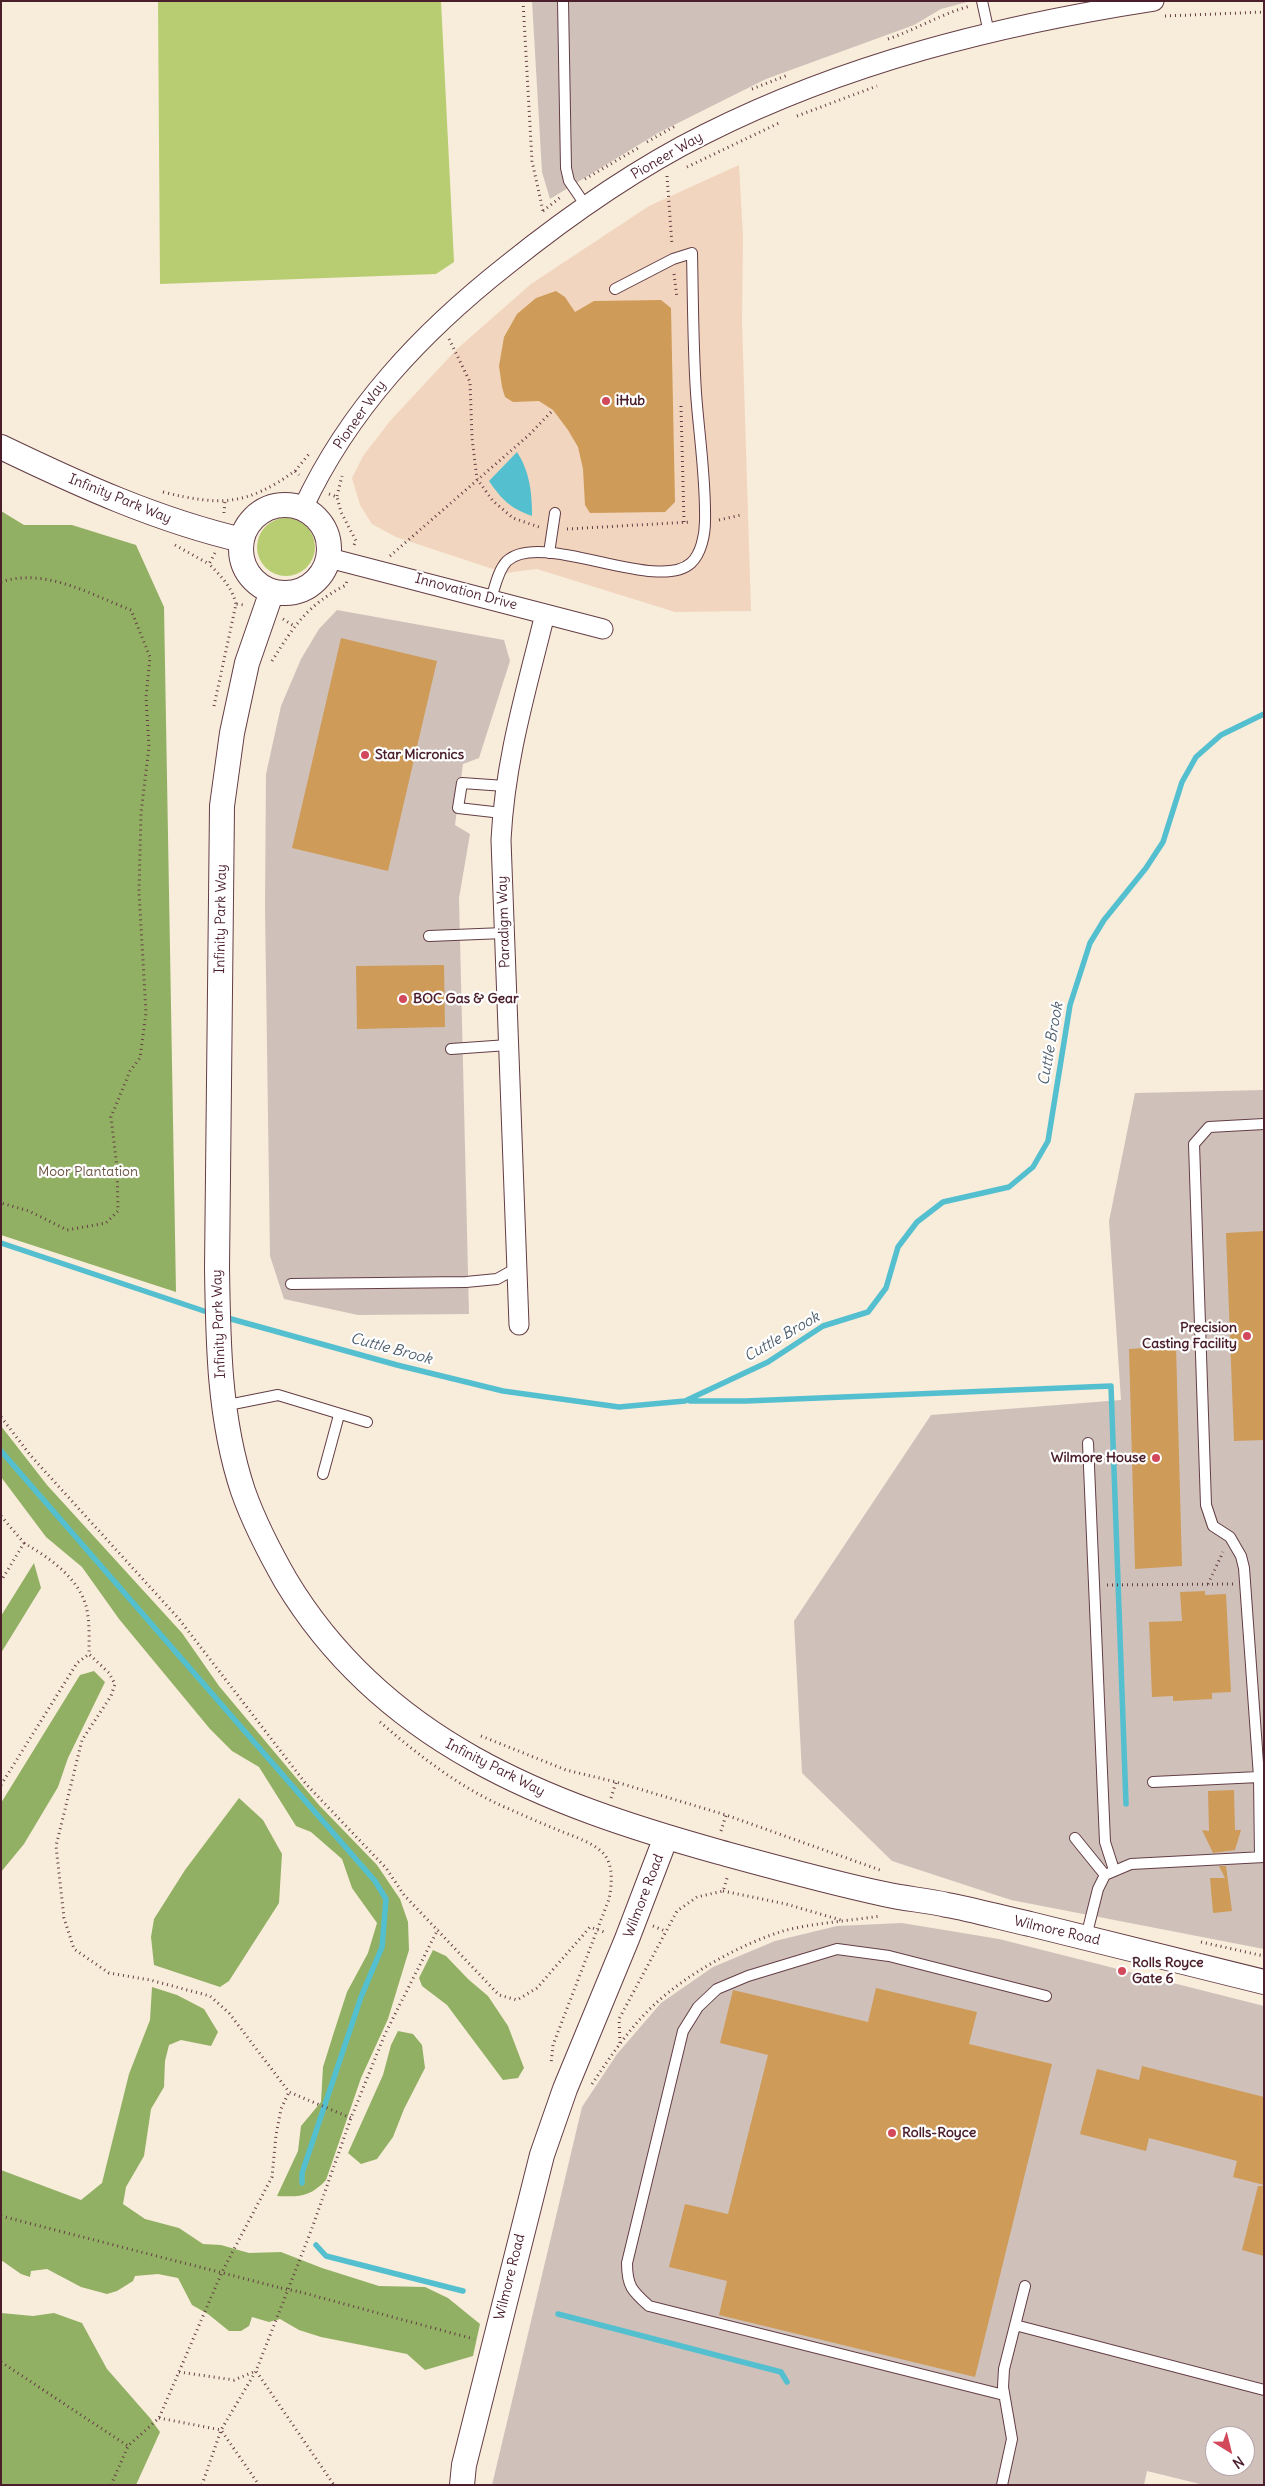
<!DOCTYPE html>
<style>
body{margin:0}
#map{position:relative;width:1265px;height:2486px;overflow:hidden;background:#f8ecdb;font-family:Delius,sans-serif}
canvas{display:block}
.frame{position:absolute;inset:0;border:2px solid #4a1f2b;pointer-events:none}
.north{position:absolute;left:1205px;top:2426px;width:50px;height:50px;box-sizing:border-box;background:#fff;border:1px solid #b7a5aa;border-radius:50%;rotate:144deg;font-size:14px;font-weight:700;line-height:20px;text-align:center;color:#4a1f2b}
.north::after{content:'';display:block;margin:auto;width:18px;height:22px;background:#d1495b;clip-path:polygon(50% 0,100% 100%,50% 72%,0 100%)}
</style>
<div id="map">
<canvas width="1265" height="2486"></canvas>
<div class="frame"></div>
<div class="north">N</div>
</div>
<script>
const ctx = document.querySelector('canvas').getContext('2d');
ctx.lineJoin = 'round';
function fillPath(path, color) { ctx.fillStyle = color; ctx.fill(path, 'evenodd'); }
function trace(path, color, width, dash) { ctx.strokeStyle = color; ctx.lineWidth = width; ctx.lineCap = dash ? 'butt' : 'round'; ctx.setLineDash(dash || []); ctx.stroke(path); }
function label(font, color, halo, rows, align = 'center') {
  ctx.font = font + ' Delius,sans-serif'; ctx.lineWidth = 4.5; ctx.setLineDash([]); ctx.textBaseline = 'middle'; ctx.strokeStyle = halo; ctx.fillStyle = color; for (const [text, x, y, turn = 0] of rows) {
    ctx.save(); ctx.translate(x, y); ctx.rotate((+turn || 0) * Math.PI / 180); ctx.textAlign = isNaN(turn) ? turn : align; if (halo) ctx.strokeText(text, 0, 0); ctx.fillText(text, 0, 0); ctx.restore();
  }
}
fillPath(new Path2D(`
 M 739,165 L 743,237 L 742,321 L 751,611 L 675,612 L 537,569 L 505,573 L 396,537 L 372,524 L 360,505 L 352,478 L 363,456 L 390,421 L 457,349 L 531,284 L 649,206 Z`), '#f2d5be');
fillPath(new Path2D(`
 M 532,1 L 971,1 L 941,9 L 914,25 L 766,79 L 658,133 L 550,199 L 542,172 Z
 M 337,610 L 504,640 L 510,661 L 479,758 L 463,764 L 455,825 L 470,834 L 459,898 L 469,1314 L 358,1315 L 284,1299 L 270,1256 L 265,907 L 266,774 L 281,706 L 301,659 L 319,629 Z
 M 1264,1090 L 1264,1949 L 1011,1900 L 892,1861 L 802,1773 L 794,1621 L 931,1415 L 1121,1400 L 1109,1221 L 1135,1093 Z
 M 902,1923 L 999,1939 L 1264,2006 L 1264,2485 L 1204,2485 L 1147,2471 L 1144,2485 L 492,2485 L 582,2107 L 617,2054 L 661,2003 L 713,1967 L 775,1941 L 837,1926 ZM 1215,2436 L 1245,2436 L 1245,2466 L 1215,2466 Z`), '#cfc1ba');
fillPath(new Path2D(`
 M 158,1 L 441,1 L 454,262 L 436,274 L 160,284 Z
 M257 547a29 29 0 1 1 58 0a29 29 0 1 1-58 0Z`), '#b8cd71');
fillPath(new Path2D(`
 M 1,511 L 24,525 L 72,525 L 136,545 L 164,607 L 176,1292 L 1,1235 Z
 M 1,1426 L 47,1485 L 182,1633 L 219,1686 L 319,1805 L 377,1865 L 400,1899 L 408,1922 L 409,1950 L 388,2019 L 361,2078 L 326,2180 C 310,2197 300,2197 277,2196 L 298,2151 L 301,2126 L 321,2102 L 323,2067 L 334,2032 L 347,1992 L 368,1953 L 377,1923 L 352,1888 L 342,1859 L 311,1832 L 296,1826 L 259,1767 L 232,1751 L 210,1729 L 119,1619 L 82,1567 L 46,1537 L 1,1477 Z
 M 34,1563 L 41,1588 L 1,1653 L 1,1616 Z
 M 94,1671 L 105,1682 L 68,1758 L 58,1787 L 24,1844 L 1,1872 L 1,1803 L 80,1675 Z
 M 239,1798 L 263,1820 L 282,1854 L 279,1903 L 229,1981 L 220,1987 L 154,1965 L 151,1937 L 154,1919 L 185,1870 Z
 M 433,1950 L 446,1956 L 468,1979 L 488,1996 L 508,2026 L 524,2068 L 518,2078 L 503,2080 L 447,2005 L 422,1986 L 419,1978 Z
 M 152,1987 L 177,1995 L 204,2009 L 218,2032 L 211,2046 L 181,2040 L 169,2045 L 165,2061 L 164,2087 L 151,2109 L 144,2156 L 126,2187 L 123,2204 L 145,2219 L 179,2228 L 203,2244 L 221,2245 L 249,2253 L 281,2252 L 322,2268 L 379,2286 L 425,2287 L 448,2298 L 480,2324 L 473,2356 L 425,2370 L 407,2354 L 321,2337 L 299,2330 L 280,2319 L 269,2322 L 252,2317 L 249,2326 L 241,2331 L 229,2331 L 208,2314 L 192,2305 L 178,2278 L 158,2274 L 135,2276 L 133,2281 L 117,2291 L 107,2294 L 81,2287 L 47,2269 L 31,2271 L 30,2277 L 21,2274 L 1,2260 L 1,2170 L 81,2200 L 102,2183 L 129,2074 L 150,2020 Z
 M 398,2031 L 413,2034 L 422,2045 L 425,2068 L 404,2109 L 393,2137 L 377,2159 L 361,2164 L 348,2153 L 383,2075 L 391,2045 Z
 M 1,2313 L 33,2316 L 54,2313 L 82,2323 L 107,2369 L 150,2418 L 160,2432 L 136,2485 L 1,2485 Z`), '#92b063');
fillPath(new Path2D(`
 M 517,452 C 530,472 532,493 532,516 C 510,508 502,500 489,481 Z`), '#54bfcf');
trace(new Path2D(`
 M 1,1243 L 213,1314
 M 224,1317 L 397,1365 L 503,1391 L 619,1407 L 685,1401 L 768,1362 L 823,1326 L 868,1312 L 886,1288 L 898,1247 L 917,1222 L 943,1202 L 1009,1187 L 1033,1167 L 1048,1141 L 1070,1005 L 1090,943 L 1104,920 L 1146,868 L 1163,842 L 1182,782 L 1196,757 L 1221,735 L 1264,714
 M 690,1401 L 746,1401 L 1111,1386 L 1126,1804
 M 1,1451 L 375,1881 L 386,1899 L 382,1947 L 361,1997 L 302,2173 L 302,2183
 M 316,2245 L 326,2256 L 463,2291
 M 558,2314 L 781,2372 L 787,2382`), '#54bfcf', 5.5);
fillPath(new Path2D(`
 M 556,291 L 565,297 L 575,312 L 594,301 L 661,300 L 671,308 L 675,502 L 665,512 L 590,513 L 585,505 L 583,469 L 578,447 L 568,430 L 553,410 L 539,401 L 513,402 L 505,397 L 502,387 L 499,366 L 504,337 L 517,314 L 536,298 Z
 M 341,638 L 437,661 L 388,871 L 292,848 Z
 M 444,965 L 445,1027 L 357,1029 L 356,966 Z
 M 1264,1231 L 1264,1440 L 1234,1441 L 1226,1233 Z
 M 1176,1346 L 1182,1566 L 1135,1569 L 1129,1349 Z
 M 1205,1591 L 1205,1595 L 1226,1594 L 1231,1692 L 1212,1693 L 1212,1699 L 1173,1701 L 1173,1696 L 1152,1697 L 1149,1622 L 1182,1621 L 1180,1592 Z
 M 1234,1790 L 1235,1830 L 1241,1830 L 1235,1850 L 1213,1853 L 1202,1830 L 1209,1831 L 1208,1791 Z
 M 1219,1866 L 1226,1866 L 1232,1911 L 1213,1913 L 1210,1878 L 1225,1878 Z
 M 876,1988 L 977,2012 L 969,2044 L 1052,2064 L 975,2377 L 719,2315 L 727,2281 L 669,2267 L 685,2204 L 728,2214 L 768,2055 L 720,2043 L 733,1990 L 868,2022 Z
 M 1142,2066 L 1264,2097 L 1264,2185 L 1233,2177 L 1237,2161 L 1149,2138 L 1146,2151 L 1080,2134 L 1097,2069 L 1139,2080 Z
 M 1258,2186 L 1264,2186 L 1264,2256 L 1242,2250 Z`), '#cf9b58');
const service = new Path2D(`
 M 563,1 L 566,168 L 569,181 L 586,206
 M 982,1 L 989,33
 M 549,553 L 555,513
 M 491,599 C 495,587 498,570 507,561 C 541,529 657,594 691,563 C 701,554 705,535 705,521 C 706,479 699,435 696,393 C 693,347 693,300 692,253 L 673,259 L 615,289
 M 502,813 L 458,808 L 462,783 L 505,786
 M 429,936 L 504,933
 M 451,1049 L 508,1045
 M 291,1284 L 466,1282 L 497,1279 L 517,1268
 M 223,1406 L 278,1395 L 367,1422
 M 1088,1443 L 1105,1842 L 1114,1870
 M 323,1474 L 339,1415
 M 1153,1782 L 1259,1777
 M 1075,1838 L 1105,1875 L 1098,1889 L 1086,1937
 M 1260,1857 L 1259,1777 L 1244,1568 L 1241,1556 L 1230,1537 L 1213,1526 L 1206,1505 L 1194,1144 L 1209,1127 L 1264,1124
 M 1105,1875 L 1131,1864 L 1264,1857
 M 1015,2325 L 1264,2390
 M 1004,2395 L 649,2306 C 632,2291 627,2286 627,2263 L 683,2031 L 698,2007 L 717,1989 L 748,1976 L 837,1949 L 889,1956 L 1046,1996
 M 1002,2485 L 1012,2439 L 1003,2387 L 1004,2369 L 1025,2286`);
const minor = new Path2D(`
 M 303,508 C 349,409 422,332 507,265 C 568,216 635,169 705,134 C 846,63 999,25 1154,1
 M 329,558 L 603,629
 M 519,1325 L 501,840 C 505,760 526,691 545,614`);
const tertiary = new Path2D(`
 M 1,447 C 80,485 157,520 242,540
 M241 549a44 44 0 1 1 88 0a44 44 0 1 1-88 0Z
 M 272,591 L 247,663 L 232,733 L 222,806 L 217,1267 C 218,1343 219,1419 243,1491 C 254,1522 270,1553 286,1581 C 383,1742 546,1804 719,1852 C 774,1867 828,1882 884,1894 C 905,1899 926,1900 947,1905 C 975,1910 1002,1918 1030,1924 C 1108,1943 1186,1962 1264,1982
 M 462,2485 L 464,2465 L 542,2155 L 565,2089 L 627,1939 L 666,1837`);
trace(service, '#643e45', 12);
trace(minor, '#643e45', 21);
trace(tertiary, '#643e45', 26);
trace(new Path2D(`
 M 523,1 L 532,161 L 543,211
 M 1165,16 L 1264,12
 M 888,39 C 917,29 941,14 970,6
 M 752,89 L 788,75
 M 797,116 L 877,86
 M 647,142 L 677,125
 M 687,167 L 779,123
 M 667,176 L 672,245
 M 585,179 L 638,148
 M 543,211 L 562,196
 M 674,274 L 677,298
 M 449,339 L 470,382 L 472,438 L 477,479 L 493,501 L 513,518 L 539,527
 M 681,406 L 684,522
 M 295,471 L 309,454
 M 163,492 C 220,506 246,506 295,471 L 299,475
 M 329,494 L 337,497 L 341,512 L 356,541 L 354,545
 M 337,496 L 342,476
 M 224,513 L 225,501
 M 719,520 L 741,515
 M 567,529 L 691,522
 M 175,545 L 209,564
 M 215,553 L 209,564 C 221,576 232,587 236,604
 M 390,556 L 529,435 L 553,410
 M 1,582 C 44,567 92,595 131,610 L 150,657 L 146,697 L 149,747 L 141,813 L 139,892 L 146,1013 L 140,1058 L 130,1071 L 111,1117 L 117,1168 L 118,1211 L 106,1223 L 67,1230 L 29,1211 L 1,1203
 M 283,619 L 294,626
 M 272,661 C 294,626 307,605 346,585 L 347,580
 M 214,706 L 236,604 L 245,605
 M 1,1417 L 31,1456 L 179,1619 L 306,1784 L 386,1868 L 404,1895 L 499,1995 L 517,2000 L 537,1988 L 590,1927 L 607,1933
 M 1,1516 L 24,1543 L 1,1581
 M 24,1543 C 48,1557 78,1577 86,1606 C 90,1621 89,1639 89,1654 L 109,1673 L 115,1684 L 111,1696 L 82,1740 L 56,1846 L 64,1918 L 74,1949 L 109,1973 L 150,1980 L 210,1996 L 229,2013 L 289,2092 L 351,2118
 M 1208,1584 L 1223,1552
 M 1107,1585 L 1233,1584
 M 380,1722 C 416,1753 455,1784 498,1804 C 518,1813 538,1822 558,1830 C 572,1836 590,1841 602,1852 C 614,1863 612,1885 609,1899 L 553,2045 L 551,2064
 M 481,1736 L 566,1770 L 616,1782 L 726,1815 L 880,1870
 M 1,1785 L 77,1663 L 89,1654
 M 611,1798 L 616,1782
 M 721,1831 L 726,1815
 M 723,1891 L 786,1904 L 844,1921
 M 653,1926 L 665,1931
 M 1201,1942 L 1264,1956
 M 620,2043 L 619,2019 L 677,1911 L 697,1897 L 723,1891 L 728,1875
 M 592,2084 C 611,2056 630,2027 655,2004 C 687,1974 741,1944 783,1931 C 813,1923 849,1921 880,1916
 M 1,2216 L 281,2288
 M 300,2292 L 474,2339
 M 1,2362 L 128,2446
 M 179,2372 L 234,2380 L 256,2371 L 334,2485
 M 159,2418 L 221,2430 L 259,2485
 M 111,2485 L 128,2446 L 159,2418 L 222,2272 L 272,2177 L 276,2135 L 281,2109 L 289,2092
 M 202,2485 L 221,2430 L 256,2371 L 311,2231 L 351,2118 L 385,2034 L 438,1929`), '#643e45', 3, [1, 4]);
trace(service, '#fff', 10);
trace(minor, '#fff', 19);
trace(tertiary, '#fff', 24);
trace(new Path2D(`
 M 281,2288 L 300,2292`), '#643e45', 3, [1, 4]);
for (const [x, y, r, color] of [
 [606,401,5,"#d1495b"],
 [365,755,5,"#d1495b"],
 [403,999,5,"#d1495b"],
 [1247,1336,5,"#d1495b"],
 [1156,1458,5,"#d1495b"],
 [1122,1971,5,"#d1495b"],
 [892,2133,5,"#d1495b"]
]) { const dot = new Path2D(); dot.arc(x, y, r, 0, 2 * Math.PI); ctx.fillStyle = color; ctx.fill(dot); trace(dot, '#fff', 2); }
label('14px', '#4a1f2b', '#fff', [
 ["Pioneer Way",667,156,-30],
 ["Pioneer Way",360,415,-55],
 ["Infinity Park Way",120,499,22],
 ["Innovation Drive",466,592,15],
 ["Infinity Park Way",221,919,-89],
 ["Paradigm Way",504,922,-92],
 ["Infinity Park Way",219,1324,-92],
 ["Infinity Park Way",495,1768,27],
 ["Wilmore Road",644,1896,-69],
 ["Wilmore Road",1057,1931,13],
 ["Wilmore Road",510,2277,-76]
]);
label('bold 14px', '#4a1f2b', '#fff', [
 ["iHub",616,401],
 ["Star Micronics",375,755],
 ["BOC Gas & Gear",413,999],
 ["Precision",1237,1328,"right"],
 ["Casting Facility",1237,1344,"right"],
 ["Wilmore House",1146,1458,"right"],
 ["Rolls Royce",1132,1963],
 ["Gate 6",1132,1979],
 ["Rolls-Royce",902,2133]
], 'left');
label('14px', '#6b5340', '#fff', [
 ["Moor Plantation",88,1172]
]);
label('italic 15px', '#4e5f6d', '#fff', [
 ["Cuttle Brook",1051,1044,-80],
 ["Cuttle Brook",782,1337,-30],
 ["Cuttle Brook",391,1349,15]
]);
</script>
